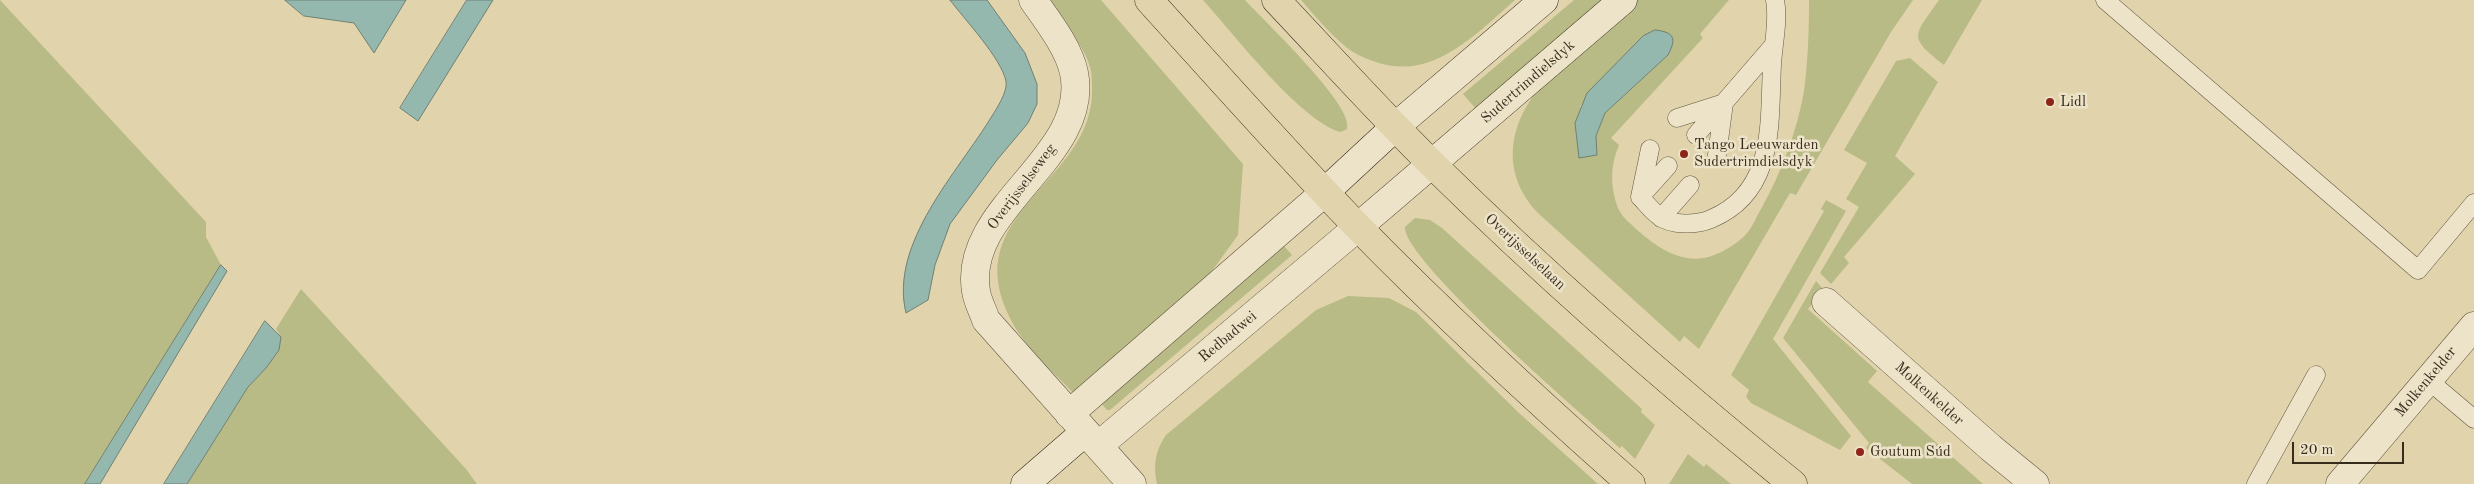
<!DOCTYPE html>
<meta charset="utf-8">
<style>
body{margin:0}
#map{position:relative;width:2474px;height:484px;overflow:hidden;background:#e1d4ac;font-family:"Old Standard TT",serif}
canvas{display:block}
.scale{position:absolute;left:2292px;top:442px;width:112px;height:22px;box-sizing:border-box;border:2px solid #372b1c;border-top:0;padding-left:6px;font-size:15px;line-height:18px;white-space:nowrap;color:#372b1c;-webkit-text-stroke:4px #ece3c9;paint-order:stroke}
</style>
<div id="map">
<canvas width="2474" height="484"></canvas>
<div class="scale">20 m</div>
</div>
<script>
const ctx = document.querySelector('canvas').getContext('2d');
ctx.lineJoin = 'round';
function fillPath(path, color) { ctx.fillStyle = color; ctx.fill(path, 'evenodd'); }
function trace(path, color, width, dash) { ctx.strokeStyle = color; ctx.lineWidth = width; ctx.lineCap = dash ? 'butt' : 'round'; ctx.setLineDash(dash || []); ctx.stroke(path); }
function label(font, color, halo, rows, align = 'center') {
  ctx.font = font + ' "Old Standard TT",serif'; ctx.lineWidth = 5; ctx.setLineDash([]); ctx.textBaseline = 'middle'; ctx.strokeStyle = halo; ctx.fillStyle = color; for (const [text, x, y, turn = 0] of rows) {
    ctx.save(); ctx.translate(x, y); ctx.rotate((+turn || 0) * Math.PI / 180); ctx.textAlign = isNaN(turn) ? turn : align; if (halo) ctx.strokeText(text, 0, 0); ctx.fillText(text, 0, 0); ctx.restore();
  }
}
fillPath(new Path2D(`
 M 0,0 L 206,222 L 206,237 L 221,265 L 85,484 L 0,484 Z
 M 1048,0 L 1101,0 L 1243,164 L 1238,235 L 1204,282 L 1075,395 C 1058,376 1035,358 1021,336 C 941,215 1093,188 1092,90 C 1092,83 1092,74 1090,67 C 1085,47 1060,17 1048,0 Z
 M 1203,0 L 1245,0 C 1263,20 1355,106 1347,129 L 1341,132 C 1302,123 1232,32 1203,0 Z
 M 1301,0 L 1515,0 C 1475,35 1431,83 1373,61 C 1364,58 1353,53 1346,47 C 1329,33 1315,16 1301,0 Z
 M 1574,0 L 1604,0 L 1476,109 L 1463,94 Z
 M 1634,0 L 1729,0 L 1700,34 L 1703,38 L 1611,138 L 1619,145 C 1610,166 1610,187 1618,208 C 1622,217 1629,222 1635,228 C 1656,247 1684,267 1714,255 C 1725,251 1740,242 1748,232 C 1753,225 1757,216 1761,209 C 1781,173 1797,132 1804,91 C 1808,61 1809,31 1809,0 L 1913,0 L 1891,32 L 1796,195 L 1790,193 L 1699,349 L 1684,336 L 1680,342 L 1538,213 C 1500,173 1508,124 1542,85 ZM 1668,55 L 1605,113 L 1596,136 L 1580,106 Z
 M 1939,0 L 1982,0 L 1944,65 C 1907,36 1914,36 1939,0 Z
 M 1910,58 L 1938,82 L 1895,156 L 1915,174 L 1844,257 L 1849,263 L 1831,284 L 1820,273 L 1859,207 L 1846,199 L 1867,163 L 1844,150 L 1896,61 Z
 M 1826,200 L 1846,211 L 1773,339 L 1851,436 L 1840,450 L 1751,403 L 1746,397 L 1749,390 L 1731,375 L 1824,211 L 1821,209 Z
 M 1415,218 L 1430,220 L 1442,228 L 1642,409 L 1641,412 L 1655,425 L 1635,459 L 1622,446 L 1620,448 C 1587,419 1402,259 1405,227 Z
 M 1283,245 L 1292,255 L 1110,410 L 1107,410 L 1100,402 Z
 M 1816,281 L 1824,290 L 1808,309 L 1877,371 L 1868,382 L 1983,484 L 1912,484 L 1866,448 L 1869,443 L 1783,338 Z
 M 301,289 L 466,469 L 477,484 L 187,484 L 248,387 L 266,368 L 281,337 L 276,329 Z
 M 1348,296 L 1389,298 L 1416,312 L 1519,413 L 1598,484 L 1157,484 C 1153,465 1155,451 1166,435 L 1316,310 Z
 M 1688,454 L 1704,467 L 1706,464 L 1731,484 L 1669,484 Z`), '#b8bb86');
const water = new Path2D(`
 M 285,0 L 406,0 L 374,53 L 354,23 L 304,16 Z
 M 467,0 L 493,0 L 418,121 L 400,108 Z
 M 950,0 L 987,0 L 1025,53 L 1037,84 L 1037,104 L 1028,123 L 997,160 L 950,224 L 935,265 L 928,300 L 906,313 C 889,243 958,172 992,116 C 997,108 1008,91 1006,81 C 1001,58 965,20 950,0 Z
 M 1655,30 C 1674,32 1677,38 1668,55 L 1605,113 L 1596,136 L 1597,155 L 1579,158 L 1575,123 L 1587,93 L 1643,36 Z
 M 221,265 L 227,271 L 100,484 L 85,484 Z
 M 265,321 L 281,337 L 279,350 L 266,368 L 248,387 L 187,484 L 164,484 Z`);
fillPath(water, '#95b8ae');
trace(water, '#6f8074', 1);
const lane = new Path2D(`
 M 2105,0 L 2418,270 L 2474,203
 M 1677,118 L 1724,103 L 1717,155
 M 1696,135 L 1773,46
 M 1650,149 L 1640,197 C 1646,203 1652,211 1659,216 C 1671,226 1697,225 1711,219 C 1776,192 1769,124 1772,65 C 1773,45 1779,20 1775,0
 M 1640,197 L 1668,166
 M 1661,218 L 1690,185
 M 2428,380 L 2474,419
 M 2256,484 L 2316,375`);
const street = new Path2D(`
 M 1033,0 C 1047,20 1069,48 1074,73 C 1091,157 962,207 976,291 C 977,300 983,311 986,320 L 1132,484
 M 1826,302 L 1991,448 L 2035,484
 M 1069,414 L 1325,192
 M 1098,446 L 1358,227
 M 2340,484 L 2474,326`);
const secondary = new Path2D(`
 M 1325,192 L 1395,127 L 1544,0
 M 1358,227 L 1623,0
 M 1025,484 L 1085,432`);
const primary = new Path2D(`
 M 1149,0 C 1218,76 1285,152 1356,225 C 1444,315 1537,401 1631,484
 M 1276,0 C 1328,55 1379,112 1433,165 C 1547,277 1668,383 1793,484`);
trace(lane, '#625540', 19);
trace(street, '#625540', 29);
trace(secondary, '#372b1c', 29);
trace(primary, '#372b1c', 29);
trace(lane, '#ece3c9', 18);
trace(street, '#ece3c9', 28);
trace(secondary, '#ece3c9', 28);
trace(primary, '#e1d4ac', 28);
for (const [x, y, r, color] of [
 [2050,102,5,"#8f2418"],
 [1684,154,5,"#8f2418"],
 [1860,452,5,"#8f2418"]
]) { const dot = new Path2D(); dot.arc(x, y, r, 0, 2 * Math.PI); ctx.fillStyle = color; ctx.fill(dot); trace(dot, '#ece3c9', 2); }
label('15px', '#372b1c', '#ece3c9', [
 ["Sudertrimdielsdyk",1528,82,-41],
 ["Overijsselseweg",1022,187,-53],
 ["Overijsselselaan",1525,252,43],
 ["Redbadwei",1228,337,-40],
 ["Molkenkelder",2426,382,-50],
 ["Molkenkelder",1929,394,42]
]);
label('15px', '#372b1c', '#ece3c9', [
 ["Lidl",2060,102],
 ["Tango Leeuwarden",1694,145],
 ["Sudertrimdielsdyk",1694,162],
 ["Goutum Súd",1870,452]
], 'left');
</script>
